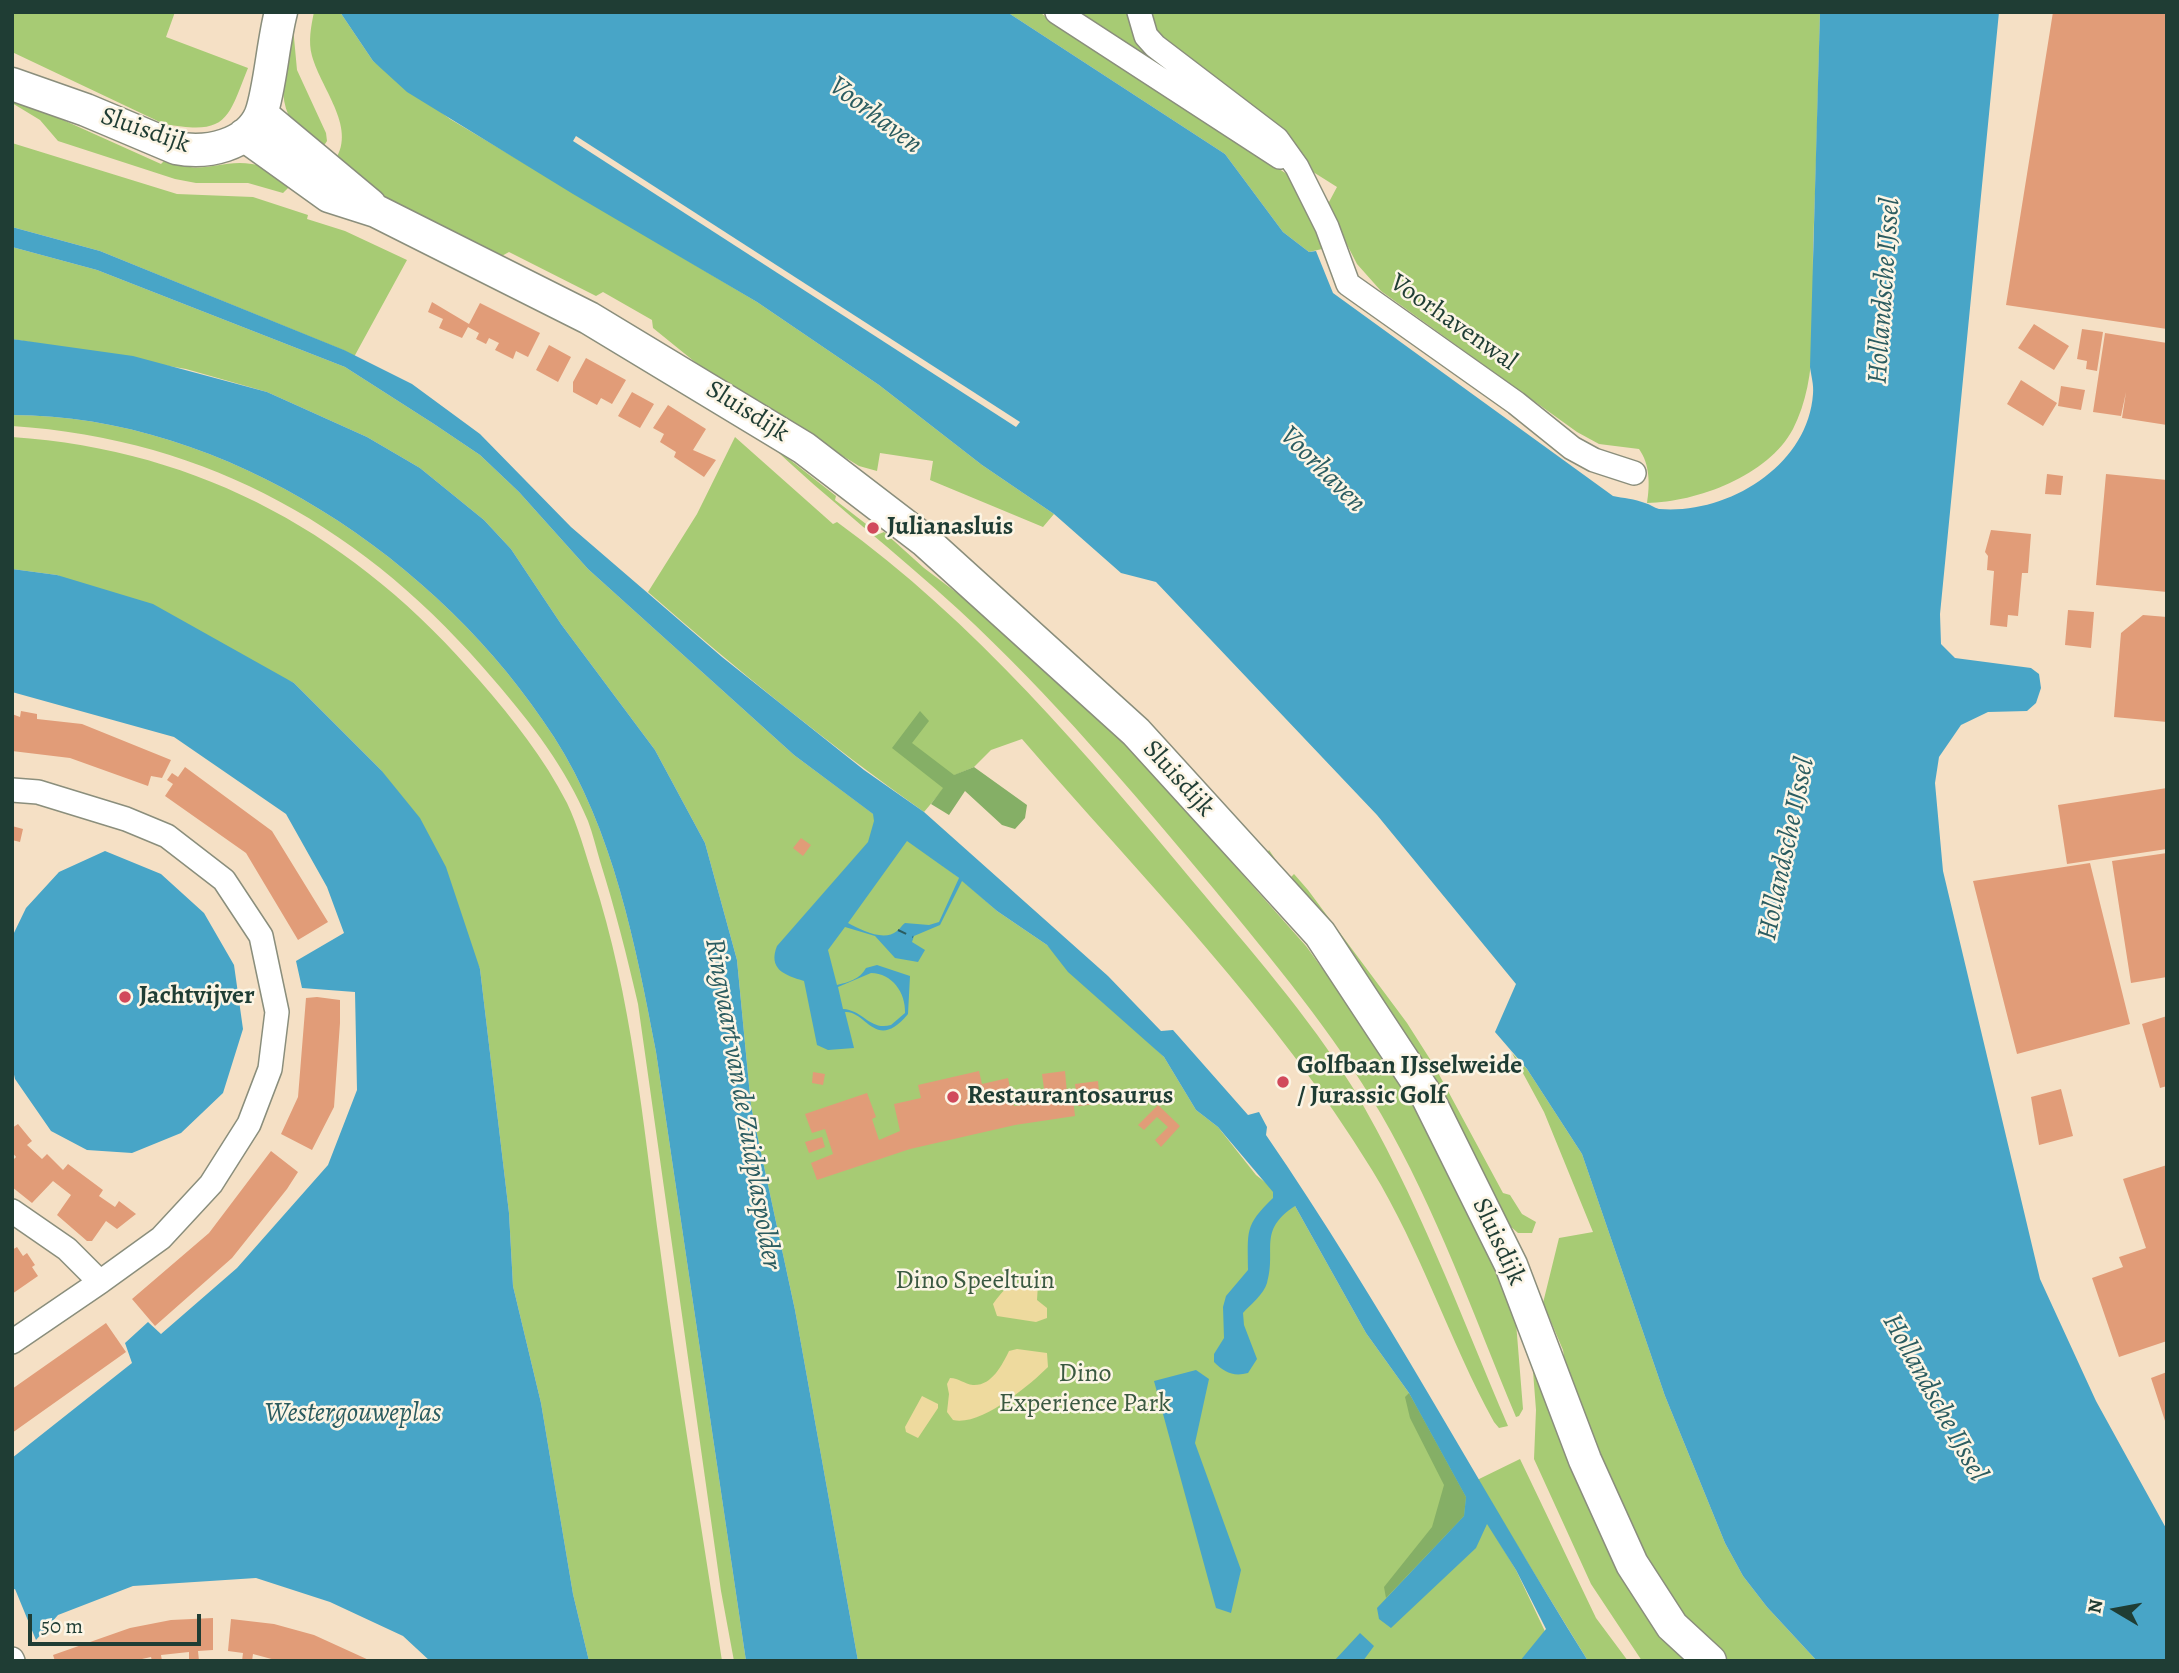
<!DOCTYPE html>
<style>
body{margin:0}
#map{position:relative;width:2179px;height:1673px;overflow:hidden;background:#f5e0c5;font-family:Alegreya,serif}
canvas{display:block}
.frame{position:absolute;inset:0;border:14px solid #1f3d34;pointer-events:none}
.north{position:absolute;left:2081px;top:1575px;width:70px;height:70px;-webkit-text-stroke:5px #fcf5e5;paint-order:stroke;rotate:280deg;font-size:19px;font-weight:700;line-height:28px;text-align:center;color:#1f3d34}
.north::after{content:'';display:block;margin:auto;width:24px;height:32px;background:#1f3d34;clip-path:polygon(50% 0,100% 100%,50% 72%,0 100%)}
.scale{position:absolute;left:28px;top:1614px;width:173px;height:32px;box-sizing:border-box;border:4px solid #1f3d34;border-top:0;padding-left:9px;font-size:21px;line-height:24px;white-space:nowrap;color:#1f3d34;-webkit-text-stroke:5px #fcf5e5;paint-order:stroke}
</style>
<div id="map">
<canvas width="2179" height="1673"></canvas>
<div class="frame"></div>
<div class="north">N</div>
<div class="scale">50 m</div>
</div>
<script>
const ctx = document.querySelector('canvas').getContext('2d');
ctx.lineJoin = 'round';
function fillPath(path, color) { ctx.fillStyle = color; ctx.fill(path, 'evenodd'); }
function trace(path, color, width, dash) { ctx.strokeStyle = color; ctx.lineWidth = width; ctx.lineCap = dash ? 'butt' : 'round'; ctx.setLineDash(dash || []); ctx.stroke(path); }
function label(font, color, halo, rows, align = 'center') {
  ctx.font = font + ' Alegreya,serif'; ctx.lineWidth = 5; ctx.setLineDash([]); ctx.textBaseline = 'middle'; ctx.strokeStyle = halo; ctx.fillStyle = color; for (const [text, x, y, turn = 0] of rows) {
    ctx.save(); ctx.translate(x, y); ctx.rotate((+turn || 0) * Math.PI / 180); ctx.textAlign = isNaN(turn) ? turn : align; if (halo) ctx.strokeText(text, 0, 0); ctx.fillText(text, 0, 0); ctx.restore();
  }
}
fillPath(new Path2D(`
 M 12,12 L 175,12 L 166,37 L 248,68 C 227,121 227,135 164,124 L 12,52 Z
 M 314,12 L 340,12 L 373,61 L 450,119 L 757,302 L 879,385 L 982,465 L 1054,514 L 1043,527 L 930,480 L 933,461 L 880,453 L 877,471 L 859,466 L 711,375 L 653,328 L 652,320 L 603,292 L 596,296 L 509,252 L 500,257 L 375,193 L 333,163 C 359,130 322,91 312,56 C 308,41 311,27 314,12 Z
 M 1007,12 L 1039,12 L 1296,180 L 1317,225 L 1322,249 L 1309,252 L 1283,232 L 1225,154 Z
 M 1071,12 L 1132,12 L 1268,140 Z
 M 1150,12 L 1820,12 C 1818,92 1816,171 1813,251 C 1812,307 1820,377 1793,429 C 1768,476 1697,502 1647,503 C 1650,485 1650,464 1639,449 L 1599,444 L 1577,432 L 1381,291 L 1357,264 L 1323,198 L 1329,202 L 1337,187 L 1310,170 L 1294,142 L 1279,127 L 1165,42 L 1156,32 Z
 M 293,27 L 297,70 L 326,133 L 327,141 L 323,147 C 316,142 307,137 300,131 C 272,105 285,58 293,27 Z
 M 12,97 L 161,164 L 165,160 C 203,177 218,159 252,164 C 267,166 280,176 293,183 L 283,193 L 248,183 L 196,183 L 175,179 L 58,141 L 40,120 L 12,103 Z
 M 12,143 L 177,194 L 253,197 L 308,215 L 307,219 L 345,231 L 407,260 L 354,357 L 343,350 L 100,251 L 12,227 Z
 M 12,247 L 97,270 L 345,367 L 434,424 L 480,455 L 519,492 L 588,569 L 794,755 L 962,880 L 997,911 L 1047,945 L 1164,1057 L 1196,1110 L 1218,1127 L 1256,1175 L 1295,1206 L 1366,1333 L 1409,1393 L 1516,1570 L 1559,1661 L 858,1661 L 795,1310 L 751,1106 L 737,960 L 705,843 L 655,750 L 561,624 L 511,549 L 484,520 L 420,468 L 367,437 L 267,392 L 186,369 L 12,339 Z
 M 12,415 C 225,415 441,560 554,737 C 613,829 636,946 656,1052 L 746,1661 L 734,1661 L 721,1591 L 638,1004 C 627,956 615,909 600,861 C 596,848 593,834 588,821 C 566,768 531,723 494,680 C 368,530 210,439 12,426 Z
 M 12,437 C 203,450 357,537 480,681 C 513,719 544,758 567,803 C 578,826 585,852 593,877 C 632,997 643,1123 660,1248 C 678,1386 701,1523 722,1661 L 589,1661 L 573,1594 L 541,1403 L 513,1286 L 509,1213 L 480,969 L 381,770 L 294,683 L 57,575 L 12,569 Z
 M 735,437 L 833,524 L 837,522 C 974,621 1088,755 1195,884 C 1250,950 1308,1015 1353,1088 C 1416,1194 1460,1313 1508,1426 L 1499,1428 L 1494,1422 C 1449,1340 1421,1250 1372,1170 C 1275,1011 1143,879 1022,739 L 991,750 L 974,767 L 955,775 L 924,812 C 828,744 737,670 648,592 L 697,514 Z
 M 766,441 L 836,496 L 835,500 L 879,534 L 884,532 L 924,568 L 998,624 L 1139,758 L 1306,946 L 1360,1021 L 1424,1121 L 1465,1199 L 1515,1310 L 1523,1409 L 1519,1416 L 1516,1417 C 1474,1316 1436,1209 1381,1114 C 1333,1032 1272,960 1213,888 C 1133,792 1051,695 959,610 C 896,552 828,500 766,441 Z
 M 1269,850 L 1289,879 L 1294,874 L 1308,890 L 1407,1023 L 1435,1067 L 1503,1193 L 1510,1195 L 1522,1214 L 1536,1222 L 1532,1233 L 1518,1233 L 1502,1219 L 1266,855 Z
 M 1512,1053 L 1527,1069 L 1582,1154 L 1665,1396 L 1725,1543 L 1743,1576 L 1767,1607 L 1817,1661 L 1728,1661 L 1683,1621 L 1654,1582 L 1568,1385 L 1563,1350 L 1543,1303 L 1559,1238 L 1593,1232 L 1544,1112 Z
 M 1532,1358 L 1694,1661 L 1642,1661 L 1591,1584 L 1534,1459 L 1536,1410 Z
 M 1520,1459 L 1596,1618 L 1628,1661 L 1588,1661 L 1477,1480 Z`), '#a7cb74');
fillPath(new Path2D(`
 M 920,711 L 929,721 L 912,743 L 954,775 L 974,767 L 1027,805 L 1025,818 L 1015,829 L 1002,825 L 965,791 L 949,815 L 931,804 L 943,788 L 892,748 Z
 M 1409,1393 L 1466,1497 L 1464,1516 L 1386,1598 L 1384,1587 L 1432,1527 L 1444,1485 L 1410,1418 L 1405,1397 Z`), '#85af66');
fillPath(new Path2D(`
 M 1034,1283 L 1038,1284 L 1037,1300 L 1047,1308 L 1047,1318 L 1036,1322 L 997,1316 L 993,1304 C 1012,1278 1008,1290 1034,1283 Z
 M 1017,1349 L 1047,1353 L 1048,1367 C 1030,1385 980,1427 953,1420 L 947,1412 L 949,1394 L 947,1384 L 950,1378 C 959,1378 964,1384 973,1385 C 992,1386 1002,1365 1009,1351 Z
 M 922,1396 L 938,1404 L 938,1408 L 918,1438 L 906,1432 L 905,1427 Z`), '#eeda9e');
fillPath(new Path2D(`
 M 340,12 L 1007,12 L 1225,154 L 1283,232 L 1309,252 L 1316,251 L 1333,293 L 1613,496 C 1623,498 1635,499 1645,503 C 1650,504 1654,508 1659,509 C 1727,515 1808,466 1813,394 C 1814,385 1811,375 1810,367 L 1820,12 L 1999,12 L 1940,614 L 1941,644 L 1955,658 L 2031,668 L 2039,674 L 2041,688 L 2036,703 L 2027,711 L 1988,712 L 1961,725 L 1939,757 L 1935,783 L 1943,871 L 2040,1279 L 2096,1401 L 2167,1530 L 2167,1661 L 1817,1661 L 1767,1607 L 1743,1576 L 1725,1543 L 1665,1396 L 1582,1154 L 1527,1069 L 1495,1032 L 1516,984 L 1377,815 L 1156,582 L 1121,573 L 1054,514 L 982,465 L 879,385 L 757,302 L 573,194 L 407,92 L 373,61 Z
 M 12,227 L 100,251 L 344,350 L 412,384 L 480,434 L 571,527 L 722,657 L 864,770 L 924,812 L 1108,976 L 1161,1031 L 1173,1030 L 1248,1115 L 1259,1112 L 1267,1127 L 1266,1135 C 1382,1304 1479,1486 1588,1661 L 1520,1661 L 1546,1629 L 1516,1570 L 1487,1524 L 1476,1548 L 1391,1628 L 1379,1619 L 1377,1608 L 1464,1516 L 1466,1497 L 1409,1393 L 1366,1333 L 1295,1206 C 1257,1231 1277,1249 1267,1283 C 1264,1294 1250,1305 1243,1313 L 1244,1325 L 1257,1359 L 1248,1373 C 1233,1377 1224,1372 1214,1362 L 1214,1354 L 1224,1338 L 1223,1307 L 1226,1296 L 1248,1270 C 1248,1231 1244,1226 1273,1198 L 1273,1192 L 1218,1127 L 1196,1110 L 1164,1057 L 1068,972 L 1047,945 L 997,911 L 962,881 L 940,925 L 914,936 L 912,942 L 925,950 L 918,962 L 895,958 L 875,936 L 845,927 L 828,950 L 837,985 C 849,982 860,979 866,968 L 877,965 L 910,976 L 908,1014 C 876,1053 866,1010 845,1012 L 854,1048 L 828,1050 L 817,1045 L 804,981 C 784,975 768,969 777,946 L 868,842 L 874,821 L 873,814 L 794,755 L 588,569 L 519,492 L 480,455 L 434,424 L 345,367 L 97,270 L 12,247 ZM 907,841 L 959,878 L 939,922 L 929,925 L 905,923 C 902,925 900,929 897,931 C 884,942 861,930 848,923 ZM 871,973 C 892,973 906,993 905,1013 L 891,1025 C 870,1031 863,1010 843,1009 L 838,987 Z
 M 12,339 L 133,356 L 267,392 L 367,437 L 420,468 L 484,520 L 511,549 L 561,624 L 655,750 L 705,843 L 737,960 L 751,1106 L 795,1310 L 858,1661 L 746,1661 L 656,1052 C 636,946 613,829 554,737 C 441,560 225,415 12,415 Z
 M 12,569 L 57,575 L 153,604 L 294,683 L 381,770 L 420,818 L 446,867 L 480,969 L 509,1213 L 513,1286 L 541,1403 L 573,1594 L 589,1661 L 430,1661 L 403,1636 L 330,1602 L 256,1578 L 133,1586 L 58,1615 L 36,1640 L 15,1589 L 12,1590 L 12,1458 L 132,1363 L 125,1343 L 148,1322 L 161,1334 L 237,1268 L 328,1165 L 357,1090 L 355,992 L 302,988 L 296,961 L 344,933 L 327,887 L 286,814 L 174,737 L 12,692 Z
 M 105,851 L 161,874 L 204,913 L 234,965 L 243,1029 L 223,1093 L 181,1133 L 132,1153 L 87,1150 L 51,1131 L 15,1079 L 12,1066 L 12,937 L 26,908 L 59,872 Z
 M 1196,1370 L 1209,1379 L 1195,1443 L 1241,1570 L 1231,1613 L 1216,1608 L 1154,1381 Z
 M 1360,1633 L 1374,1646 L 1363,1661 L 1334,1661 Z`), '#48a5c7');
fillPath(new Path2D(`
 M 576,136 L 1020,422 L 1016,427 L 573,141 Z`), '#f5e0c5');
trace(new Path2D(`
 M 898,930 L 913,937`), '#2b5c60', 2, [9, 7]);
fillPath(new Path2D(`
 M 2053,12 L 2167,12 L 2167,329 L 2006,305 Z
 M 432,302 L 469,324 L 480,303 L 540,333 L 528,357 L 516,351 L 513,359 L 495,350 L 499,343 L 489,338 L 486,344 L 476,339 L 479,333 L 468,327 L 462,338 L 439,328 L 443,319 L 428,312 Z
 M 2034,324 L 2069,346 L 2054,370 L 2018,348 Z
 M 2082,329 L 2103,332 L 2097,371 L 2086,369 L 2087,361 L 2077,359 Z
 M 2105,333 L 2167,343 L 2167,425 L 2122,418 L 2126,392 L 2121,416 L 2093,412 Z
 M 549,345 L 571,357 L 558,382 L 536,370 Z
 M 586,358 L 626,380 L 612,404 L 601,398 L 597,405 L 573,392 L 573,382 Z
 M 2021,380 L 2057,403 L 2043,426 L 2007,404 Z
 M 2061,386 L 2085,390 L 2081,410 L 2058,406 Z
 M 632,392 L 654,404 L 640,428 L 618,416 Z
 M 668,405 L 706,429 L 693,450 L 716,460 L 704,477 L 674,457 L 676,452 L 660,442 L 664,434 L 653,428 Z
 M 2047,474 L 2063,476 L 2061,495 L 2045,494 Z
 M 2106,474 L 2167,480 L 2167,592 L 2096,585 Z
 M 1991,530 L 2031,534 L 2028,573 L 2022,573 L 2018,616 L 2008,615 L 2007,627 L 1990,625 L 1994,571 L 1987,570 L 1988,556 L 1985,552 Z
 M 2068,610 L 2094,612 L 2091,648 L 2065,645 Z
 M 2143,615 L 2167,617 L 2167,722 L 2114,717 L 2121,633 Z
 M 21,711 L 37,714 L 37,719 L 82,724 L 171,760 L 162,778 L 151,776 L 148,786 L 70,758 L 12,751 L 12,714 L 20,717 Z
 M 185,767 L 272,831 L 328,922 L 298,940 L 246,853 L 165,796 L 173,784 L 167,780 L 172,773 L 178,777 Z
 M 2167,788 L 2167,849 L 2067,864 L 2058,805 Z
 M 12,826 L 23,829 L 20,842 L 12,840 Z
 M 801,838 L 811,845 L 803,856 L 793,848 Z
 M 2167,853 L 2167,977 L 2131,983 L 2112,861 Z
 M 2090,863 L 2130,1024 L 2017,1054 L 1973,881 Z
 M 317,997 L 340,1000 L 340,1023 L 334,1107 L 312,1150 L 281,1134 L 298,1097 L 306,998 Z
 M 2167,1016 L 2167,1086 L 2160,1088 L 2142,1024 Z
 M 979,1071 L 982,1084 L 1008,1078 L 1014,1106 L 1073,1099 L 1075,1116 L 1015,1125 L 910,1149 L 817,1180 L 811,1163 L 833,1154 L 825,1129 L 812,1133 L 805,1114 L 867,1093 L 876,1117 L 872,1119 L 879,1140 L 900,1131 L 894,1104 L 921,1098 L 918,1085 Z
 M 1065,1071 L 1067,1093 L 1045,1096 L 1042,1074 Z
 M 813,1072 L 825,1074 L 823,1085 L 812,1083 Z
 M 1098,1081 L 1100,1104 L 1078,1106 L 1075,1084 Z
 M 2061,1089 L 2073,1136 L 2039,1145 L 2031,1097 Z
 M 1158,1105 L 1180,1126 L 1161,1147 L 1155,1140 L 1168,1127 L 1157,1117 L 1144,1130 L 1138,1125 Z
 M 18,1124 L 32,1141 L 27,1145 L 42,1159 L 47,1154 L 63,1170 L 68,1164 L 103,1190 L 99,1196 L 115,1207 L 119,1201 L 136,1214 L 117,1229 L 106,1221 L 92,1241 L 87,1241 L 57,1215 L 71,1195 L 53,1181 L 32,1203 L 12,1187 L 12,1161 L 16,1157 L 12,1152 L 12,1128 Z
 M 822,1137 L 825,1147 L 809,1153 L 805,1142 Z
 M 271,1151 L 298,1172 L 287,1189 L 232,1258 L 155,1326 L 132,1299 L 209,1233 Z
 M 2167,1165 L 2167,1341 L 2119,1357 L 2092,1278 L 2123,1267 L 2119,1257 L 2146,1248 L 2123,1179 Z
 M 17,1247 L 23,1256 L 27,1253 L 35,1265 L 32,1267 L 38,1276 L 12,1294 L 12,1250 Z
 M 106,1323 L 126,1352 L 12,1433 L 12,1389 Z
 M 2167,1372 L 2167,1424 L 2166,1424 L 2151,1378 Z
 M 213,1618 L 213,1650 L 198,1651 L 199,1661 L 189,1661 L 189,1652 L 161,1655 L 162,1661 L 152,1661 L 151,1657 L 133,1661 L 55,1661 L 53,1655 L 130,1628 L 171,1620 Z
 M 231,1619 L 274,1624 L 314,1635 L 371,1661 L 279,1661 L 253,1654 L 252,1661 L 242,1661 L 243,1653 L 228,1651 Z`), '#e19c78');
const street = new Path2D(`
 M 1057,12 L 1280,157
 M 1139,12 L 1146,36 L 1155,46 L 1277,139 L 1297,167 L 1327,227 L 1348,284 L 1516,403 L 1572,448 L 1594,460 L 1634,473
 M 12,790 L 38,792 L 126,819 L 167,836 L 224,880 L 261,936 L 277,1012 L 270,1069 L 249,1124 L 211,1184 L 161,1238 L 100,1282 L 67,1249 L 12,1211
 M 12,1342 L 100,1282
 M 12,1659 L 13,1661`);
const secondary = new Path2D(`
 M 12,84 L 86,110 L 176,148 C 206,154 248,146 261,114 C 270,89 273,42 281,12
 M 261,114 L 370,205
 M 244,135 L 329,196 L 376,211 L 589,318 L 804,448 L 924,540 L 1136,732 L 1320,934 L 1428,1098 L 1511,1265 L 1585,1460 L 1632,1564 L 1672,1626 L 1710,1661`);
trace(street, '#8a8e7c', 26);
trace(secondary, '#8a8e7c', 35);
trace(street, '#fff', 23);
trace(secondary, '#fff', 32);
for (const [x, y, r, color] of [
 [873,528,7,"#d1495b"],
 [125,997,7,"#d1495b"],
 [1283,1082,7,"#d1495b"],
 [953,1097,7,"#d1495b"]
]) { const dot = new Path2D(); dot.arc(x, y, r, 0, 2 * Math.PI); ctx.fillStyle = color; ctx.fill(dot); trace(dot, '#fcf5e5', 2.5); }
label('26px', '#1f3d34', '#fcf5e5', [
 ["Sluisdijk",145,131,19],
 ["Voorhavenwal",1453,323,35],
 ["Sluisdijk",747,412,32],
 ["Sluisdijk",1178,779,48],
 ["Sluisdijk",1498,1242,65]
]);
label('bold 26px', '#1f3d34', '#fcf5e5', [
 ["Julianasluis",887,528],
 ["Jachtvijver",139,997],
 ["Golfbaan IJsselweide",1297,1067],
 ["/ Jurassic Golf",1297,1097],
 ["Restaurantosaurus",967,1097]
], 'left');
label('26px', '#3a5941', '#fcf5e5', [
 ["Dino Speeltuin",975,1282],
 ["Dino",1085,1375],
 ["Experience Park",1085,1405]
]);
label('italic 28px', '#2b5c60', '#fcf5e5', [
 ["Voorhaven",875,116,37],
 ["Hollandsche IJssel",1885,291,-86],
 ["Voorhaven",1322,470,45],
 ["Hollandsche IJssel",1787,849,-78],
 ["Ringvaart van de Zuidplaspolder",742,1104,80],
 ["Hollandsche IJssel",1934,1398,61],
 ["Westergouweplas",353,1414]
]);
</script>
